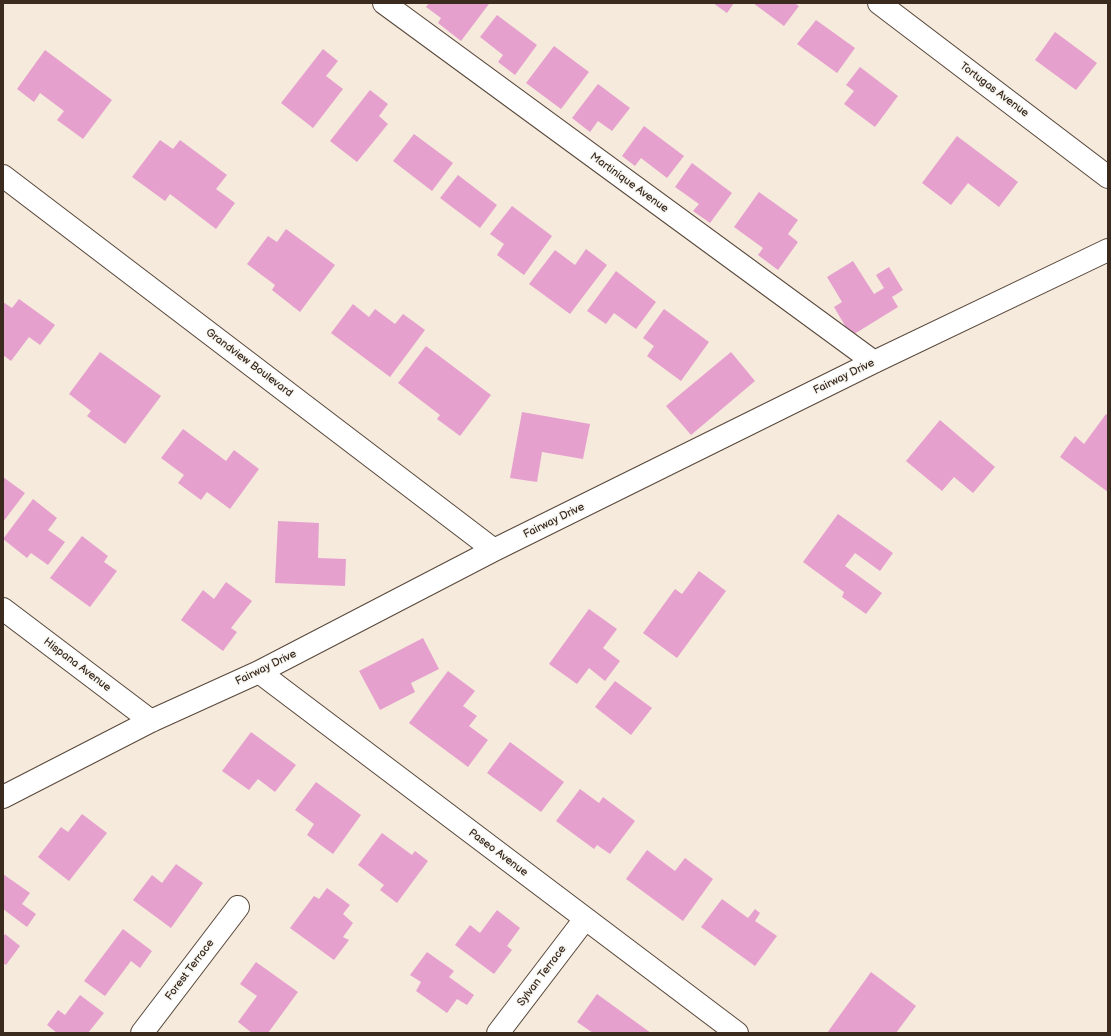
<!DOCTYPE html>
<style>
body{margin:0}
#map{position:relative;width:1111px;height:1036px;overflow:hidden;background:#f5eadc;font-family:"Balsamiq Sans",sans-serif}
canvas{display:block}
.frame{position:absolute;inset:0;border:4px solid #3b2a1e;pointer-events:none}
</style>
<div id="map">
<canvas width="1111" height="1036"></canvas>
<div class="frame"></div>
</div>
<script>
const ctx = document.querySelector('canvas').getContext('2d');
ctx.lineJoin = 'round';
function fillPath(path, color) { ctx.fillStyle = color; ctx.fill(path, 'evenodd'); }
function trace(path, color, width, dash) { ctx.strokeStyle = color; ctx.lineWidth = width; ctx.lineCap = dash ? 'butt' : 'round'; ctx.setLineDash(dash || []); ctx.stroke(path); }
function label(font, color, halo, rows, align = 'center') {
  ctx.font = font + ' "Balsamiq Sans",sans-serif'; ctx.lineWidth = 3; ctx.setLineDash([]); ctx.textBaseline = 'middle'; ctx.strokeStyle = halo; ctx.fillStyle = color; for (const [text, x, y, turn = 0] of rows) {
    ctx.save(); ctx.translate(x, y); ctx.rotate((+turn || 0) * Math.PI / 180); ctx.textAlign = isNaN(turn) ? turn : align; if (halo) ctx.strokeText(text, 0, 0); ctx.fillText(text, 0, 0); ctx.restore();
  }
}
fillPath(new Path2D(`
 M 429,3 L 488,3 L 489,4 L 461,41 L 438,23 L 441,18 L 426,7 Z
 M 713,3 L 734,3 L 727,13 Z
 M 753,3 L 794,3 L 799,6 L 784,26 Z
 M 497,15 L 537,45 L 515,75 L 498,62 L 503,55 L 480,37 Z
 M 816,20 L 855,48 L 837,73 L 797,44 Z
 M 1055,32 L 1097,63 L 1076,90 L 1035,60 Z
 M 554,46 L 589,72 L 561,109 L 526,83 Z
 M 323,49 L 338,61 L 326,76 L 343,89 L 313,128 L 281,103 Z
 M 45,50 L 112,100 L 83,139 L 57,120 L 64,111 L 40,93 L 34,102 L 17,89 Z
 M 860,67 L 898,96 L 875,127 L 844,104 L 854,91 L 846,85 Z
 M 598,84 L 630,108 L 612,131 L 598,121 L 590,132 L 572,118 Z
 M 370,90 L 388,104 L 379,116 L 388,124 L 357,162 L 330,141 Z
 M 644,126 L 684,156 L 667,178 L 641,158 L 635,166 L 622,156 Z
 M 414,134 L 453,163 L 432,191 L 393,161 Z
 M 957,136 L 1018,182 L 999,207 L 968,183 L 951,205 L 922,183 Z
 M 160,140 L 173,149 L 180,140 L 227,175 L 216,189 L 235,203 L 216,229 L 170,194 L 165,201 L 132,177 Z
 M 692,163 L 732,193 L 710,223 L 693,211 L 699,204 L 675,187 Z
 M 458,175 L 497,205 L 480,228 L 440,198 Z
 M 759,192 L 798,220 L 788,234 L 798,242 L 778,270 L 758,255 L 763,248 L 734,227 Z
 M 512,206 L 552,236 L 524,275 L 497,255 L 504,244 L 490,234 Z
 M 286,229 L 335,265 L 300,312 L 272,290 L 275,285 L 247,264 L 268,236 L 277,242 Z
 M 586,249 L 607,265 L 570,314 L 529,284 L 555,250 L 575,265 Z
 M 853,261 L 874,294 L 884,288 L 876,275 L 889,267 L 903,290 L 892,297 L 898,307 L 851,336 L 834,307 L 842,302 L 827,277 Z
 M 616,271 L 656,302 L 636,329 L 614,313 L 606,324 L 587,311 Z
 M 19,299 L 55,325 L 40,345 L 29,337 L 11,361 L 3,355 L 3,302 L 12,308 Z
 M 353,304 L 369,317 L 375,309 L 395,324 L 403,314 L 425,330 L 390,377 L 331,333 Z
 M 664,309 L 709,342 L 681,381 L 647,356 L 654,346 L 643,338 Z
 M 426,346 L 491,395 L 460,436 L 437,419 L 440,415 L 398,383 Z
 M 100,352 L 161,396 L 125,444 L 87,416 L 91,411 L 69,394 Z
 M 731,352 L 755,381 L 691,435 L 666,406 Z
 M 522,412 L 590,424 L 583,459 L 542,452 L 537,482 L 510,478 Z
 M 1106,414 L 1108,416 L 1108,492 L 1060,457 L 1075,436 L 1084,444 Z
 M 940,420 L 995,467 L 973,493 L 954,477 L 942,491 L 906,461 Z
 M 183,429 L 226,461 L 234,450 L 259,469 L 230,509 L 207,492 L 201,500 L 178,483 L 184,475 L 161,458 Z
 M 3,477 L 25,493 L 3,522 Z
 M 33,499 L 57,518 L 48,530 L 65,542 L 48,565 L 31,553 L 27,558 L 3,539 Z
 M 838,514 L 893,553 L 880,571 L 855,553 L 845,566 L 882,593 L 866,614 L 842,597 L 844,592 L 803,562 Z
 M 278,521 L 319,523 L 318,558 L 346,559 L 345,586 L 275,583 Z
 M 82,536 L 108,556 L 104,562 L 117,571 L 90,607 L 50,578 Z
 M 699,571 L 726,591 L 677,658 L 643,633 L 675,589 L 682,594 Z
 M 226,582 L 252,601 L 231,628 L 237,632 L 223,651 L 181,620 L 203,590 L 214,599 Z
 M 589,609 L 617,629 L 603,648 L 620,661 L 605,681 L 589,668 L 577,684 L 549,664 Z
 M 423,638 L 439,669 L 411,683 L 415,692 L 380,710 L 359,671 Z
 M 448,671 L 475,691 L 463,706 L 477,716 L 469,726 L 488,740 L 468,767 L 409,723 Z
 M 615,681 L 652,708 L 631,735 L 595,707 Z
 M 251,732 L 296,765 L 275,792 L 258,779 L 249,790 L 222,771 Z
 M 510,742 L 564,782 L 541,812 L 487,773 Z
 M 316,782 L 361,815 L 333,854 L 307,835 L 314,824 L 295,810 Z
 M 580,789 L 599,803 L 603,797 L 635,821 L 610,854 L 597,845 L 594,849 L 556,821 Z
 M 82,814 L 107,833 L 69,881 L 38,857 L 61,827 L 68,832 Z
 M 382,833 L 412,855 L 415,851 L 428,861 L 397,903 L 380,890 L 384,885 L 358,865 Z
 M 647,850 L 675,871 L 685,858 L 713,879 L 683,921 L 626,879 Z
 M 176,864 L 203,883 L 171,928 L 133,900 L 152,875 L 162,883 Z
 M 3,874 L 30,893 L 22,904 L 36,914 L 27,927 L 3,909 Z
 M 327,888 L 350,905 L 343,914 L 353,923 L 343,937 L 349,940 L 334,960 L 290,928 L 314,896 L 319,899 Z
 M 722,899 L 748,918 L 755,909 L 760,913 L 755,921 L 777,936 L 755,966 L 701,927 Z
 M 497,910 L 520,928 L 507,946 L 512,950 L 494,974 L 455,945 L 470,925 L 480,933 Z
 M 123,929 L 152,951 L 140,968 L 131,961 L 105,996 L 84,981 Z
 M 5,934 L 20,946 L 6,965 L 3,963 L 3,937 Z
 M 427,952 L 454,971 L 449,977 L 474,995 L 467,1005 L 457,999 L 447,1013 L 416,991 L 421,982 L 410,975 Z
 M 256,962 L 298,992 L 268,1033 L 252,1033 L 238,1022 L 257,996 L 240,984 Z
 M 871,972 L 916,1006 L 896,1033 L 827,1033 Z
 M 597,994 L 651,1033 L 593,1033 L 577,1022 Z
 M 80,995 L 104,1013 L 88,1033 L 57,1033 L 47,1025 L 58,1010 L 65,1015 Z`), '#e6a0ce');
const minor = new Path2D(`
 M 384,3 L 874,362
 M 879,3 L 1108,177
 M 3,176 L 494,550
 M 3,609 L 151,721
 M 259,672 L 737,1033
 M 3,797 L 151,721 L 259,672 L 494,550 L 874,362 L 1108,250
 M 142,1033 L 238,907
 M 498,1033 L 585,919`);
trace(minor, '#57473a', 24);
trace(minor, '#fff', 22);
label('11px', '#3b2a1e', '#f6f6f2', [
 ["Tortugas Avenue",994,90,37],
 ["Martinique Avenue",629,183,36],
 ["Grandview Boulevard",249,363,37],
 ["Fairway Drive",844,377,-26],
 ["Fairway Drive",554,521,-26],
 ["Hispana Avenue",77,665,37],
 ["Fairway Drive",266,668,-26],
 ["Paseo Avenue",498,853,37],
 ["Forest Terrace",190,970,-53],
 ["Sylvan Terrace",542,976,-53]
]);
</script>
